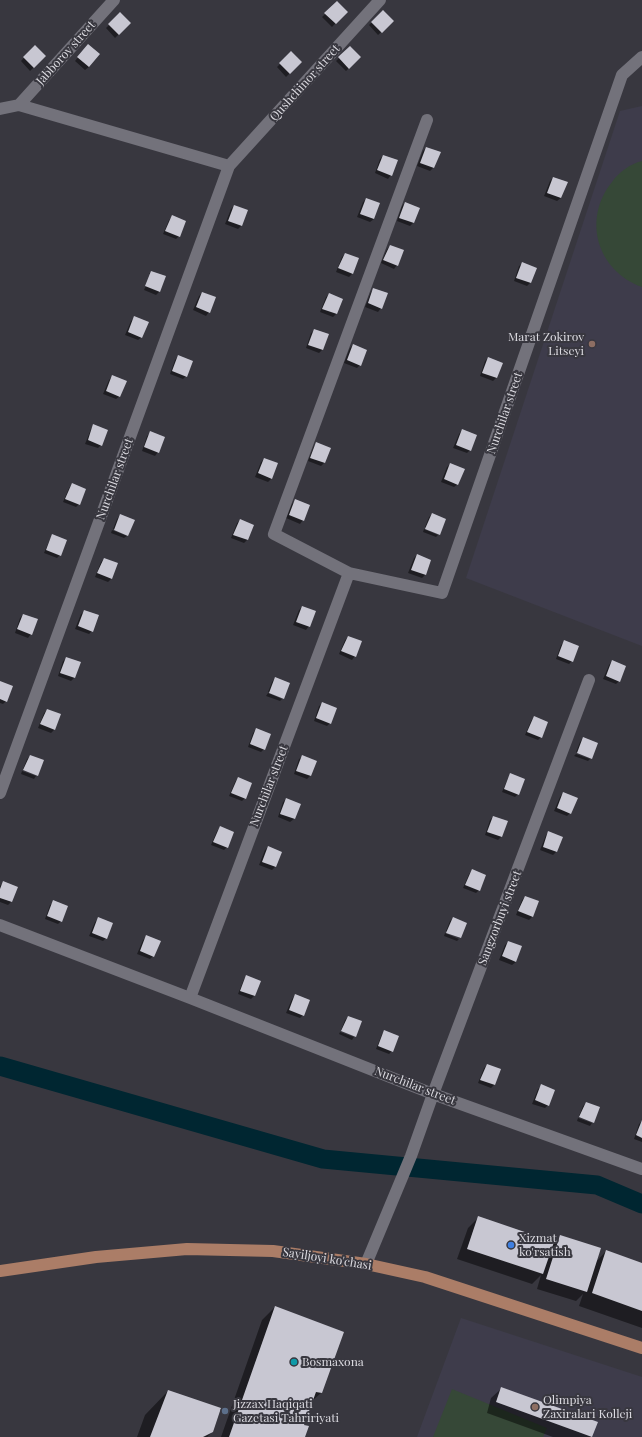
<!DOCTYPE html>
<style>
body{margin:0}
canvas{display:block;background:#38373f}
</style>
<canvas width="642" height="1437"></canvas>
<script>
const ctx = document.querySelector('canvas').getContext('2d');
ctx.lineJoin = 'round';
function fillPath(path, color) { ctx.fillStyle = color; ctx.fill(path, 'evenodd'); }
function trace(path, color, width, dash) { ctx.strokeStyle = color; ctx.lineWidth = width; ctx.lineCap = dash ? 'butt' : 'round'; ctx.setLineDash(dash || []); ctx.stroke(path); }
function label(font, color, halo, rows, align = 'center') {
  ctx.font = font + ' "Playfair Display",serif'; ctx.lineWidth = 4; ctx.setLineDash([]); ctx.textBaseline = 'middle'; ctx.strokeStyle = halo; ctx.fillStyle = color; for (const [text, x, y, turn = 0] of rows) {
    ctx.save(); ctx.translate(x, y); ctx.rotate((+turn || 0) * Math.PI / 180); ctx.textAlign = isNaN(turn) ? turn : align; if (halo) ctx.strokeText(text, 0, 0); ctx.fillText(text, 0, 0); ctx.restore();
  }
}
fillPath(new Path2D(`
 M 642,106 L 642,646 L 466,578 L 620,111 Z
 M 461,1318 L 642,1377 L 642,1437 L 417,1437 Z`), '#3e3c4b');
fillPath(new Path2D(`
 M 642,161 L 642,287 C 597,271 582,219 612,182 C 619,172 630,164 642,161 Z
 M 452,1389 L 547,1428 L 543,1437 L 433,1437 Z`), '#364837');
fillPath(new Path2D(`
 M 337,3 L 346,12 L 332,27 L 322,17 Z
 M 383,11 L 393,21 L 378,35 L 369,25 Z
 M 120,14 L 130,23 L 115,38 L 106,28 Z
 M 35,46 L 45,56 L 30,71 L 21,61 Z
 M 350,47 L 360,57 L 346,71 L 336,61 Z
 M 85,49 L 89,67 L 85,70 L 75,61 Z
 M 291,53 L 301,62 L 286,77 L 277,67 Z
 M 426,148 L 439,153 L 433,168 L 430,171 L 417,166 L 423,151 Z
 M 383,156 L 391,175 L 388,179 L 375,173 L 380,159 Z
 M 553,178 L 561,198 L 557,201 L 544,196 L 550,181 Z
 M 366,199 L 374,219 L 370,222 L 357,217 L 363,202 Z
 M 405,203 L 419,208 L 413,223 L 410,226 L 397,221 L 402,206 Z
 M 234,206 L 247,211 L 241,226 L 238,229 L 225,224 L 231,209 Z
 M 172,217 L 179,236 L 176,239 L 163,234 L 169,220 Z
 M 390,246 L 397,265 L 394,269 L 381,263 L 387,249 Z
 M 345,254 L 352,274 L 349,277 L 336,272 L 342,257 Z
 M 523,263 L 536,268 L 530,283 L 527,286 L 514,281 L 519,266 Z
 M 151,272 L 164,277 L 159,292 L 156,295 L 144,290 L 151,274 L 149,274 Z
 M 374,289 L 381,308 L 378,312 L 365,307 L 371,292 Z
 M 202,293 L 209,312 L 206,316 L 193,310 L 199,296 Z
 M 329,294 L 336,314 L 333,317 L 320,312 L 326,297 Z
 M 134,318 L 142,337 L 138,340 L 125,335 L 131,321 Z
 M 315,330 L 328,335 L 322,350 L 319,353 L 306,348 L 311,333 Z
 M 353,345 L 360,365 L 357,368 L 344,363 L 350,348 Z
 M 178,356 L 186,376 L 183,379 L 170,374 L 175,360 Z
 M 488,358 L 501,363 L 496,378 L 493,381 L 480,376 L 485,361 Z
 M 112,376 L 120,396 L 116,399 L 103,394 L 109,380 Z
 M 94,426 L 101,445 L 98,448 L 85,444 L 91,429 Z
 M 462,430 L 470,450 L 467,453 L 453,448 L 459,434 Z
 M 150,433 L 158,452 L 155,456 L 142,451 L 147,436 Z
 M 317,443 L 330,448 L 324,463 L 321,466 L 308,461 L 314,446 Z
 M 264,459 L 271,479 L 268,482 L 255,477 L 261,462 Z
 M 450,464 L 458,484 L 454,487 L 441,482 L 447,467 Z
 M 72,484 L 79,504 L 76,507 L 63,502 L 69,488 Z
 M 295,501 L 303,520 L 300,524 L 286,518 L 292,504 Z
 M 432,514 L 439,533 L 425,527 L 429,517 Z
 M 120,515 L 127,534 L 113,529 L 117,519 Z
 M 240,520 L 253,525 L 247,540 L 244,543 L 231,538 L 237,523 Z
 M 424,529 L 438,535 L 436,537 L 423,532 Z
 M 112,530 L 127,536 L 124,538 L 111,533 Z
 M 53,536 L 60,555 L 57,558 L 44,553 L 50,539 Z
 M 417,555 L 430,560 L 425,575 L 422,578 L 408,573 L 414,558 Z
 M 104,559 L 111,579 L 108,582 L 95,577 L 101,562 Z
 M 302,607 L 309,626 L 306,630 L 293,625 L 299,610 Z
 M 85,611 L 92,631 L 89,634 L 75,629 L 81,614 Z
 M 23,615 L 31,634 L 28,638 L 15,633 L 20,618 Z
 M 348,637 L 355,656 L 352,660 L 339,654 L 345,640 Z
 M 564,642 L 572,661 L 569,664 L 556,659 L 561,645 Z
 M 67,658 L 80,663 L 74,678 L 71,681 L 58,676 L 63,661 Z
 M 612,661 L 619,681 L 616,684 L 603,679 L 609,665 Z
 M 275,678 L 283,697 L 268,692 L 272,682 Z
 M 0,682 L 6,701 L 3,704 L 0,703 Z
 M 268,693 L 282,699 L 280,701 L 266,696 Z
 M 323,703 L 330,723 L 327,726 L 314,721 L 319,706 Z
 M 47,710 L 54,730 L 51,733 L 38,728 L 44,713 Z
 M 534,717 L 541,737 L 538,740 L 525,735 L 531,721 Z
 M 256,729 L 264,749 L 261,752 L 248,747 L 253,733 Z
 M 583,738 L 591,757 L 576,752 L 580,742 Z
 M 576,754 L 590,759 L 588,761 L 574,756 Z
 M 30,756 L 37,775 L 23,769 L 27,759 Z
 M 303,756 L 316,761 L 310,776 L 307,779 L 294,774 L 299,759 Z
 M 22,771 L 36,776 L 34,779 L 21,774 Z
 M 511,775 L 518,794 L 515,797 L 502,792 L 508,778 Z
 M 238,778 L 245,798 L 242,801 L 229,796 L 235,782 Z
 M 563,793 L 570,813 L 567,816 L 554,811 L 560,797 Z
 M 286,799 L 299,804 L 294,819 L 290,822 L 278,817 L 283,802 Z
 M 493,817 L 507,822 L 501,837 L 498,840 L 485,835 L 490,820 Z
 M 220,828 L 227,847 L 224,850 L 211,845 L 217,831 Z
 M 549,832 L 562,837 L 556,852 L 553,855 L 540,850 L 546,835 Z
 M 268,847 L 275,867 L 272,870 L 259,865 L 265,850 Z
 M 472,871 L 479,890 L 476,893 L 463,888 L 469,874 Z
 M 4,882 L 16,887 L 11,902 L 8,905 L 0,902 L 0,886 Z
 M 525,897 L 532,917 L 529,920 L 516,915 L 522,900 Z
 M 54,902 L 61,921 L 58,924 L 45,919 L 50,905 Z
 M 453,918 L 466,923 L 460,938 L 446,931 L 450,921 Z
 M 98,919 L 106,938 L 103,941 L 89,936 L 95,922 Z
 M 445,933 L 459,939 L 457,941 L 444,936 Z
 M 146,937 L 153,956 L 150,959 L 137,954 L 143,940 Z
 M 508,942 L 516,962 L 512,965 L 499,960 L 505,945 Z
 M 247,976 L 260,981 L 254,996 L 251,999 L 238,994 L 244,979 Z
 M 295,995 L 303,1015 L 300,1018 L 286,1013 L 292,999 Z
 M 348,1017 L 355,1036 L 341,1030 L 345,1020 Z
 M 385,1031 L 392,1051 L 389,1054 L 376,1049 L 382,1034 Z
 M 340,1032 L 354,1037 L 352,1040 L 339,1034 Z
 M 487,1065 L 500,1070 L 494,1085 L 491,1088 L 478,1083 L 484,1068 Z
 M 541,1086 L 548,1105 L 545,1108 L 532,1104 L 538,1089 Z
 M 586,1103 L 599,1108 L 593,1123 L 593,1122 L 579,1116 L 583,1106 Z
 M 578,1118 L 592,1123 L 590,1126 L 577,1121 Z
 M 642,1121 L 642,1142 L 634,1139 L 639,1124 Z
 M 478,1218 L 554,1243 L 561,1236 L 596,1262 L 606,1251 L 642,1264 L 642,1328 L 579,1306 L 583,1294 L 576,1301 L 537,1289 L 541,1275 L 532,1284 L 457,1259 L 468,1228 Z
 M 275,1307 L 342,1333 L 321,1393 L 311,1402 L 303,1425 L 304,1437 L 221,1437 L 262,1320 Z
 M 502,1388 L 596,1422 L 591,1437 L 553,1437 L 487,1413 L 491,1398 Z
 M 168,1391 L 212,1432 L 207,1437 L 137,1437 L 145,1415 Z`), '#0007');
trace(new Path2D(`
 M 0,1066 L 323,1159 L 597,1185 L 642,1204`), '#002631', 19);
fillPath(new Path2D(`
 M 337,1 L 348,12 L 336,24 L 324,13 Z
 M 383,10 L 394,21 L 382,33 L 371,22 Z
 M 120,12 L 131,23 L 119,35 L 108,24 Z
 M 88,44 L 100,54 L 89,67 L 77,57 Z
 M 35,45 L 46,56 L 34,68 L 23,57 Z
 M 350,46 L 361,57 L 349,69 L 338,57 Z
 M 291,51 L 302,62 L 290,74 L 279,63 Z
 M 426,147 L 441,152 L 434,168 L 420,163 Z
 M 383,155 L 398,160 L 392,176 L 377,170 Z
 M 553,177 L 568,182 L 561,198 L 547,193 Z
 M 366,198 L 380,203 L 374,219 L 360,214 Z
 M 405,202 L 420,208 L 414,223 L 399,218 Z
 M 234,205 L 248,210 L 242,226 L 228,221 Z
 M 172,215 L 186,221 L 180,237 L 165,231 Z
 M 390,245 L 404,250 L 398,266 L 383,260 Z
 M 345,253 L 359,258 L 353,274 L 338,268 Z
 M 522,262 L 537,268 L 531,283 L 516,278 Z
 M 151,271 L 166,276 L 160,292 L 145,286 Z
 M 373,288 L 388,293 L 382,309 L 368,303 Z
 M 202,292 L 216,297 L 210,313 L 196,307 Z
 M 329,293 L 343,299 L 337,314 L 322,309 Z
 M 134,316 L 149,322 L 142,338 L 128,332 Z
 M 314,329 L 329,334 L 323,350 L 308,345 Z
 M 353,344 L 367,350 L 361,366 L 347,360 Z
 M 178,355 L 193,361 L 187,377 L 172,371 Z
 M 488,357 L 503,363 L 497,378 L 482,373 Z
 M 112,375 L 127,381 L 120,397 L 106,391 Z
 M 93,424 L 108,430 L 102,446 L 88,440 Z
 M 462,429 L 477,435 L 471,451 L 456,445 Z
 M 150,431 L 165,437 L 159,453 L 144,447 Z
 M 316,442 L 331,448 L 325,463 L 310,458 Z
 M 264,458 L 278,463 L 272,479 L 258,473 Z
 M 450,463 L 465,469 L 458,485 L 444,479 Z
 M 72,483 L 86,489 L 80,505 L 65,499 Z
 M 295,499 L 310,505 L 304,521 L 289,515 Z
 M 432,513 L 446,519 L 440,535 L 425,529 Z
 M 120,514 L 135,520 L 128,536 L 114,530 Z
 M 240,519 L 254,525 L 248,540 L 233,535 Z
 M 52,534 L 67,540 L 61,556 L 46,550 Z
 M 417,554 L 431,560 L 426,575 L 411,570 Z
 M 104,558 L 118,563 L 112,579 L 97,573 Z
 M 302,606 L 316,611 L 310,627 L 296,622 Z
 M 84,610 L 99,615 L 93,632 L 78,626 Z
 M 23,614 L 38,619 L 32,635 L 17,629 Z
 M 348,636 L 362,641 L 356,657 L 341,651 Z
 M 564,640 L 579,646 L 573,662 L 558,656 Z
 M 66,657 L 81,662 L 75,678 L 60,673 Z
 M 612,660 L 626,666 L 620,682 L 606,676 Z
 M 275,677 L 290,683 L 284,699 L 269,693 Z
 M 0,681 L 13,686 L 7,702 L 0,699 Z
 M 322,702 L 337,708 L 331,724 L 316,718 Z
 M 47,709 L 61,714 L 55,730 L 40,724 Z
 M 534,716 L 548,722 L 542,738 L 527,732 Z
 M 256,728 L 271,734 L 265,750 L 250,744 Z
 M 583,737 L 598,743 L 592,759 L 577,753 Z
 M 30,755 L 44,760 L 38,776 L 23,770 Z
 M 302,755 L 317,761 L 311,776 L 296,771 Z
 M 510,773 L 525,779 L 519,795 L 504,789 Z
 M 238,777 L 252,783 L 246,799 L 231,793 Z
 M 563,792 L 578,798 L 571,814 L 557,808 Z
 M 286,798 L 301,804 L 295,819 L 280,814 Z
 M 493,816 L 508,821 L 502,837 L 487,832 Z
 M 220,826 L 234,832 L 228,848 L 213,842 Z
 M 548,831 L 563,837 L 557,852 L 543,847 Z
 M 268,846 L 282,852 L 276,867 L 262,862 Z
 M 472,869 L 486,875 L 480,891 L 465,885 Z
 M 3,881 L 18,887 L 12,902 L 0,898 L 0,889 Z
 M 525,896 L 539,901 L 533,917 L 518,911 Z
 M 53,900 L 68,906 L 62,922 L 47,916 Z
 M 98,917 L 113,923 L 107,939 L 92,933 Z
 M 453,917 L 467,923 L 461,938 L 446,933 Z
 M 146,935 L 161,941 L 154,957 L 140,951 Z
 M 508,941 L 522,946 L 516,962 L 502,956 Z
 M 246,975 L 261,981 L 255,996 L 240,991 Z
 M 295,994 L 310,1000 L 304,1016 L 289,1010 Z
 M 348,1016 L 362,1021 L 356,1037 L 341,1031 Z
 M 384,1030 L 399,1036 L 393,1052 L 378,1046 Z
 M 487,1064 L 501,1069 L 495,1085 L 480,1080 Z
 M 541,1084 L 555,1090 L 549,1106 L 535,1100 Z
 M 586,1102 L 600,1107 L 594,1123 L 579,1117 Z
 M 642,1120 L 642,1138 L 636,1135 Z
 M 478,1216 L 554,1242 L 543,1274 L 467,1249 Z
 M 560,1235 L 601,1248 L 587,1292 L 546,1279 Z
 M 606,1250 L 642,1263 L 642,1311 L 592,1293 Z
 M 275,1306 L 344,1332 L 322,1393 L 316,1392 L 304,1425 L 309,1426 L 305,1437 L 229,1437 Z
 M 501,1387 L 598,1422 L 592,1437 L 496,1402 Z
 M 168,1390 L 221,1408 L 213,1432 L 203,1437 L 150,1437 Z`), '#c8c7d2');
trace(new Path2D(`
 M 19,105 L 114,0
 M 0,109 L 19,105 L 229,166
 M 349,573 L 274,534 L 427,120
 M 0,793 L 229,166 L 380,0
 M 0,925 L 190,998 L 433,1094 L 642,1169
 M 190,998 L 349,573 L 442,593 L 622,75 L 642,57
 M 366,1264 L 411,1156 L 433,1094 L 589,680`), '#73727b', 12);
trace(new Path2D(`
 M 0,1271 L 96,1257 L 187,1249 L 273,1251 L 366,1264 L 425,1277 L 642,1348`), '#ab7d67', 12);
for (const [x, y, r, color] of [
 [592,344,4,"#8d6e63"],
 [511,1245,4,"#3f7fe0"],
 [294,1362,4,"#0f9aa8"],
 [535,1407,4,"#8d6e63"],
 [225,1411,4,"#5c6f8a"]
]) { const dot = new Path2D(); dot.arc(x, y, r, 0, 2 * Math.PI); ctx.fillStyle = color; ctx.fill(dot); trace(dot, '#38373f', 1.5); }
label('12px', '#dbdae0', '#38373f', [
 ["Jabborov street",66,53,-48],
 ["Qushchinor street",305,83,-48],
 ["Nurchilar street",505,413,-71],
 ["Nurchilar street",115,479,-70],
 ["Nurchilar street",269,786,-69],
 ["Sangzorbuyi street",500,918,-69],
 ["Nurchilar street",415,1086,21],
 ["Sayiljoyi ko'chasi",327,1259,9]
]);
label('12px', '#dbdae0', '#38373f', [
 ["Marat Zokirov",584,337,"right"],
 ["Litseyi",584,351,"right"],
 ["Xizmat",519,1238],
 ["ko'rsatish",519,1252],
 ["Bosmaxona",302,1362],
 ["Olimpiya",543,1400],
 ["Zaxiralari Kolleji",543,1414],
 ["Jizzax Haqiqati",233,1404],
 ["Gazetasi Tahririyati",233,1418]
], 'left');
</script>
